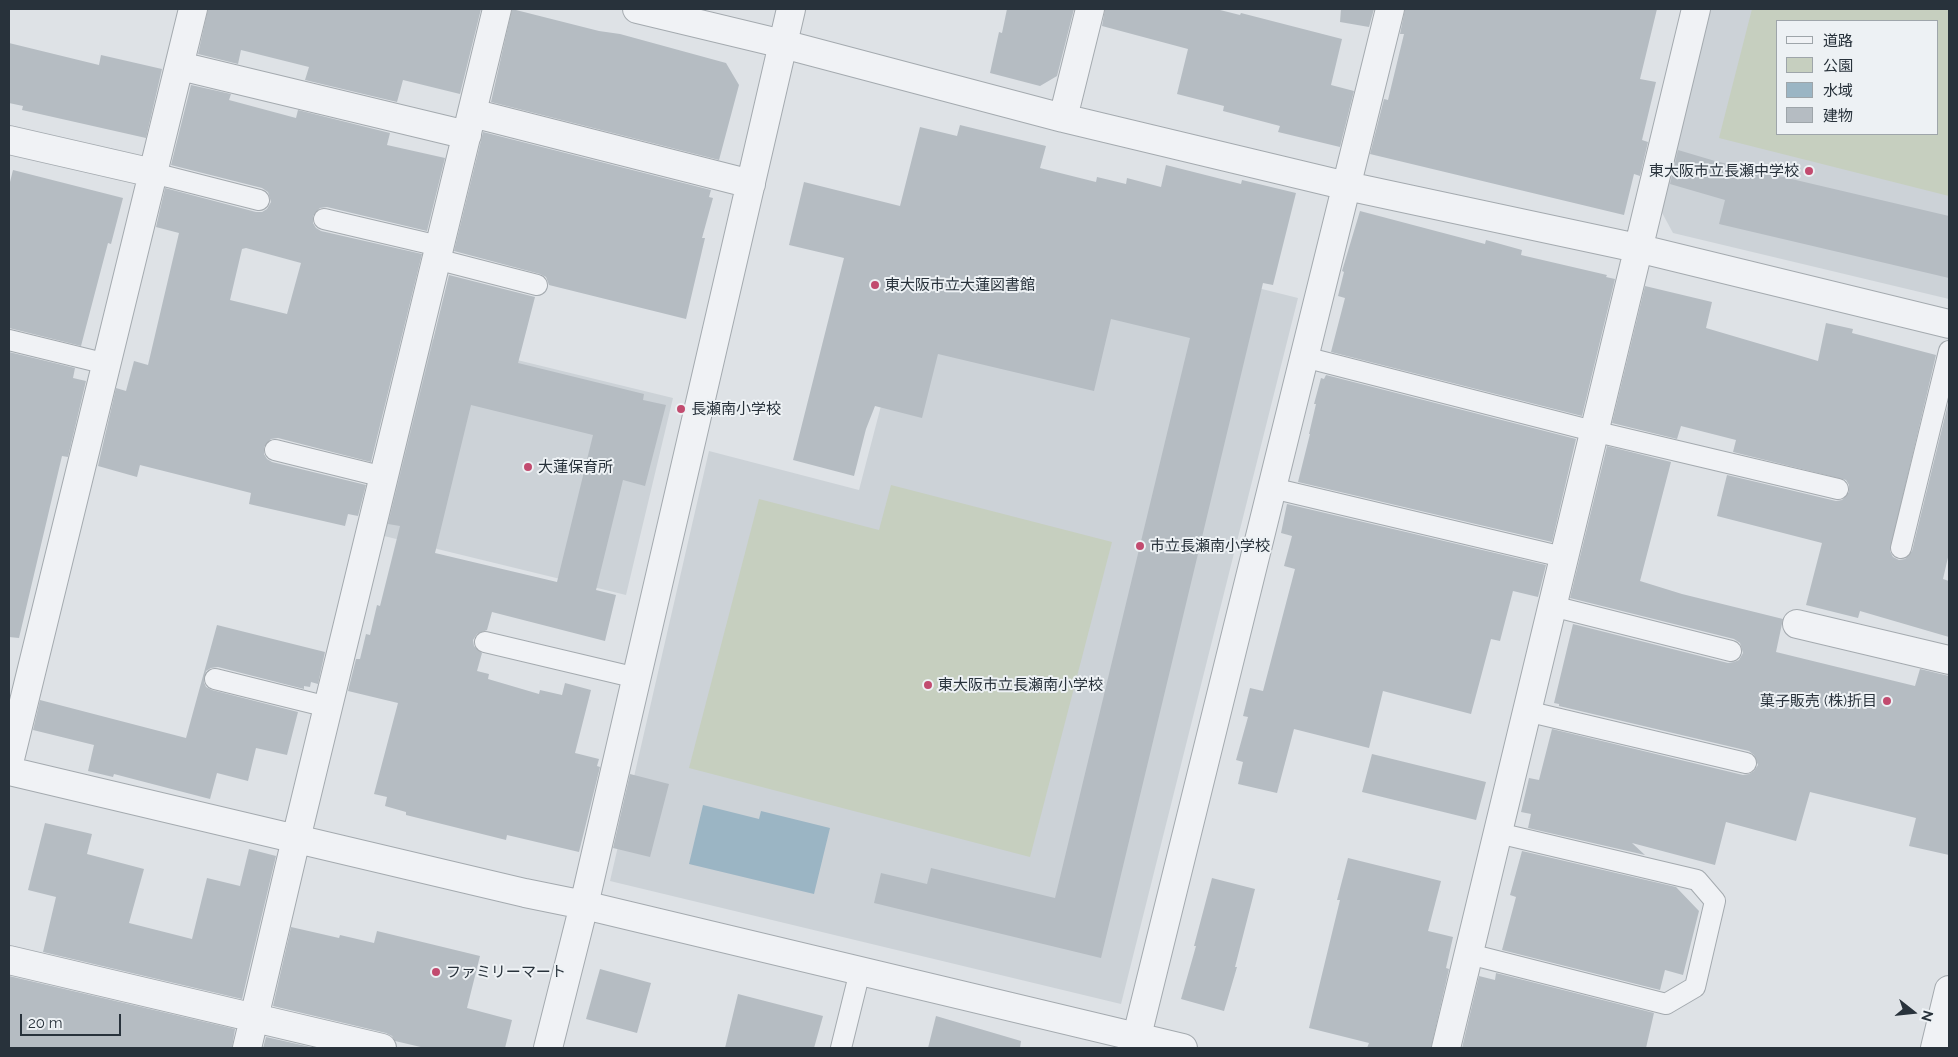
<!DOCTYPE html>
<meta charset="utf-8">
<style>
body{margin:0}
#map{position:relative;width:1958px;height:1057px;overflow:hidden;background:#dee2e6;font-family:Raleway,"Noto Sans JP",sans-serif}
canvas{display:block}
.frame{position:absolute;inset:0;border:10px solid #28323b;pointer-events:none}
.legend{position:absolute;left:1776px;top:20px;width:162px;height:115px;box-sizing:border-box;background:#edf1f4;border:1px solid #9ea5aa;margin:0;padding:6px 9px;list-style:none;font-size:15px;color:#28323b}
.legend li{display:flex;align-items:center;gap:10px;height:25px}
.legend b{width:25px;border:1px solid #9ea5aa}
.north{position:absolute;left:1888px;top:987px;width:50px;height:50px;-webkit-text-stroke:4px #edf1f4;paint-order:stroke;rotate:106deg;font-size:14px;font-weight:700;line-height:20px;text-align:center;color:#28323b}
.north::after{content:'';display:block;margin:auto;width:18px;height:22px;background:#28323b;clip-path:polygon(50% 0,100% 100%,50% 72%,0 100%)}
.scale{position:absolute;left:20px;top:1014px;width:101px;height:22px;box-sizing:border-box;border:2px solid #28323b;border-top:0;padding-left:6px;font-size:15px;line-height:18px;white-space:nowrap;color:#28323b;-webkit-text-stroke:4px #edf1f4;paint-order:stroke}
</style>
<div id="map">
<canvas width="1958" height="1057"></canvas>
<div class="frame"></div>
<ul class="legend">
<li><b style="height:6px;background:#f0f2f5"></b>道路</li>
<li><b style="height:14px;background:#c6cfbf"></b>公園</li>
<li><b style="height:14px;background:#9bb5c4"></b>水域</li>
<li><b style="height:14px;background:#b5bcc2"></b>建物</li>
</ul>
<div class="north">N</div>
<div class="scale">20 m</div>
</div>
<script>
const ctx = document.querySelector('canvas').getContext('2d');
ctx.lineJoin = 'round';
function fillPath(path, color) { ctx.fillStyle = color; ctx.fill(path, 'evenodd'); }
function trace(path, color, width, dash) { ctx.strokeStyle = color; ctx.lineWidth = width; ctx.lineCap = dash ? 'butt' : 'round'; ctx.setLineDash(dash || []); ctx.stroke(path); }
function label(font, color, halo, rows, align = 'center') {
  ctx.font = font + ' Raleway,"Noto Sans JP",sans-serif'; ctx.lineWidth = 4; ctx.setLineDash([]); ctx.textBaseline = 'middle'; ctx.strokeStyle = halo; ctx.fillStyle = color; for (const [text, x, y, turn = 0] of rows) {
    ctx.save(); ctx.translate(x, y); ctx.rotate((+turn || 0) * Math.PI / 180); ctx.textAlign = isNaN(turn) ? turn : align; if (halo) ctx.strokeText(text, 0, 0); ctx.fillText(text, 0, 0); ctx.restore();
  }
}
fillPath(new Path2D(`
 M 1710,9 L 1949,9 L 1949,299 L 1673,233 L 1660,209 ZM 1777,21 L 1937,21 L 1937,134 L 1777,134 Z
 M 933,207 L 1298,298 L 1121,1004 L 610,881 L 709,451 L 859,490 Z
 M 431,339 L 673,398 L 626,595 L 384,536 Z`), '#ccd2d7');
fillPath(new Path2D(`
 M 1752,9 L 1949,9 L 1949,196 L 1719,138 ZM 1777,21 L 1937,21 L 1937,134 L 1777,134 Z
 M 891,485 L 1112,542 L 1030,857 L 689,768 L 759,499 L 879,530 Z`), '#c6cfbf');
fillPath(new Path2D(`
 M 703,805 L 759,819 L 761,811 L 830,828 L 814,894 L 689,864 Z`), '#9bb5c4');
fillPath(new Path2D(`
 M 208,9 L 481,9 L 460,94 L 403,80 L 397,102 L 305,80 L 309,67 L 241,50 L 238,64 L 198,54 Z
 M 512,9 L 599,31 L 620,34 L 726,63 L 739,85 L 719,160 L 491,102 Z
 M 1007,9 L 1074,9 L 1057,76 L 1040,86 L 990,73 L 999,32 L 1002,33 Z
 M 1105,9 L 1216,9 L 1240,15 L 1241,13 L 1342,39 L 1331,85 L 1354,91 L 1340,147 L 1278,132 L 1280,126 L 1223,111 L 1224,106 L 1177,94 L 1188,49 L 1102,26 Z
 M 1341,9 L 1374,9 L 1369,27 L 1340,22 Z
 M 1405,9 L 1657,9 L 1640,79 L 1656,82 L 1642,140 L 1648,142 L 1640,176 L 1634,174 L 1624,215 L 1370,154 L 1384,99 L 1388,100 L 1404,34 L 1400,34 Z
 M 9,43 L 99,65 L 101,55 L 162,69 L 146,138 L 22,110 L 23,106 L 9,103 Z
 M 191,85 L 231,94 L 229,100 L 296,118 L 298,110 L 390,133 L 387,145 L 445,158 L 427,231 L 327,207 L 320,208 L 313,216 L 313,223 L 316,228 L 321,231 L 422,254 L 371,462 L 278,438 L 271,439 L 264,447 L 264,454 L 267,459 L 272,462 L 366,485 L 358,516 L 348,514 L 345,526 L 249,504 L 251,493 L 140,465 L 137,477 L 98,466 L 116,388 L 126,391 L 134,361 L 148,365 L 179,233 L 156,227 L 165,188 L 256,212 L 262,212 L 267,209 L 271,202 L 268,192 L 262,188 L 171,165 ZM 246,248 L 301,263 L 287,314 L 230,300 L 242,249 Z
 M 960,125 L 1046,146 L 1040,168 L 1096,182 L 1097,177 L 1126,184 L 1127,178 L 1161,187 L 1166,165 L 1241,184 L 1242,180 L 1296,193 L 1273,285 L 1263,283 L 1101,958 L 874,903 L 881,873 L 927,884 L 931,868 L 1055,898 L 1190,338 L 1111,319 L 1094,391 L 938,354 L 922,418 L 875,406 L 866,429 L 854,476 L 793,460 L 844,258 L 789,245 L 804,182 L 900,206 L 920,127 L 957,136 Z
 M 483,132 L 711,190 L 709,197 L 713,198 L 702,238 L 705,238 L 686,319 L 549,285 L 546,277 L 540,274 L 454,251 Z
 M 1678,150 L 1715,161 L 1949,216 L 1949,278 L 1719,224 L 1725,200 L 1670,184 Z
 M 13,170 L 123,198 L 111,244 L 108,243 L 81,346 L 9,328 L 9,186 Z
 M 1360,211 L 1485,244 L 1486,240 L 1522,250 L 1521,255 L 1607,275 L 1606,277 L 1615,279 L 1582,416 L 1331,352 L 1345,298 L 1338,296 L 1344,272 L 1342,271 Z
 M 449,275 L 535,297 L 518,363 L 644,394 L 643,400 L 666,405 L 645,486 L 623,480 L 596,590 L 616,595 L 605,641 L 492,612 L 487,630 L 477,634 L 473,640 L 474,646 L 482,653 L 477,671 L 489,674 L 488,679 L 539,694 L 540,690 L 562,695 L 565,683 L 591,690 L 575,753 L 599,759 L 597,766 L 600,767 L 579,852 L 507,835 L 506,840 L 406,815 L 406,812 L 385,806 L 387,797 L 374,794 L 398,703 L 348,691 L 356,659 L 360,659 L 366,634 L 370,635 L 377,605 L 380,606 L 400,526 L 388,524 ZM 471,405 L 593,435 L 557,582 L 435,553 Z
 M 1645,286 L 1712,302 L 1706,328 L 1818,361 L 1826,323 L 1853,329 L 1852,333 L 1936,355 L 1890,551 L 1893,557 L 1899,560 L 1905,559 L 1912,551 L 1949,400 L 1949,553 L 1943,579 L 1949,581 L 1949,637 L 1860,611 L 1858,618 L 1806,605 L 1822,543 L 1717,516 L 1727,475 L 1836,501 L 1842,500 L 1849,492 L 1849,485 L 1846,480 L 1733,452 L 1736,440 L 1681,426 L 1677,439 L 1612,423 Z
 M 9,352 L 75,368 L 73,378 L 86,381 L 68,457 L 62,456 L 19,638 L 9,637 Z
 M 1326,375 L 1576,439 L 1552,542 L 1298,482 L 1310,434 L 1309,434 L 1316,404 L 1314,404 L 1321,378 L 1324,379 Z
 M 1607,446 L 1671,462 L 1640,581 L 1682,594 L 1783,619 L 1776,652 L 1915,686 L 1920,669 L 1949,676 L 1949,855 L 1909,846 L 1916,818 L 1810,792 L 1796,841 L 1726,822 L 1715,865 L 1632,843 L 1645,855 L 1528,828 L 1531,814 L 1521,812 L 1529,778 L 1539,780 L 1552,729 L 1743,775 L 1749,774 L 1754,771 L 1758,765 L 1754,755 L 1749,751 L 1559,706 L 1559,704 L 1554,703 L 1573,624 L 1728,663 L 1734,662 L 1739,660 L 1743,653 L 1740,643 L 1734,639 L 1570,598 Z
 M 1287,504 L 1546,565 L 1538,597 L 1513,591 L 1500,641 L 1491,639 L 1471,714 L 1383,691 L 1369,748 L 1294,729 L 1277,793 L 1238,784 L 1243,762 L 1236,760 L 1248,717 L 1243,716 L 1250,688 L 1263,691 L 1295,569 L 1284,566 L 1292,536 L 1281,533 Z
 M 217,625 L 325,652 L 318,684 L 311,682 L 310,687 L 304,686 L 304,689 L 218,667 L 211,668 L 206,671 L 204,682 L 206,687 L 212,690 L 298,712 L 287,755 L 256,748 L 248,781 L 217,773 L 210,799 L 114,774 L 113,777 L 88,771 L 94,745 L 33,730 L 40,700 L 186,738 Z
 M 1372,754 L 1486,782 L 1476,820 L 1362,792 Z
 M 630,774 L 669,784 L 650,857 L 613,848 Z
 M 45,823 L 92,834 L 87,854 L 144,869 L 129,923 L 192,939 L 207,878 L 240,886 L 249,849 L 276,856 L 242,999 L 43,952 L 56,897 L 28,890 Z
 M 1522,851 L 1676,887 L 1699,911 L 1683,975 L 1665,970 L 1660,990 L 1502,950 L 1516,897 L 1510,895 Z
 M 1348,858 L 1441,881 L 1428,931 L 1453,937 L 1446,968 L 1449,969 L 1431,1048 L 1367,1048 L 1369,1043 L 1309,1028 L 1340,900 L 1337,900 Z
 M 1212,878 L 1255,889 L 1235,967 L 1237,967 L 1224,1011 L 1181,999 L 1196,946 L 1194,946 Z
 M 291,927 L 339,938 L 340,935 L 374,943 L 377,931 L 480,956 L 467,1008 L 512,1020 L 505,1048 L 425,1048 L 395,1041 L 392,1036 L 386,1033 L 273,1006 Z
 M 600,969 L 651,983 L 637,1033 L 586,1019 Z
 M 1496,973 L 1654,1013 L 1646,1048 L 1462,1048 L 1479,976 L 1495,980 Z
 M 9,976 L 235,1029 L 232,1048 L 9,1048 Z
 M 738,994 L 823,1016 L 814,1048 L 725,1048 Z
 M 936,1016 L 1021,1041 L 1020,1048 L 928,1048 Z
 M 266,1037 L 315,1048 L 263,1048 Z`), '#b5bcc2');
const service = new Path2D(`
 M 153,173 L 259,200
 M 324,219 L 439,246
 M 436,259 L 537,285
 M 9,340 L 107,364
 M 1304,357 L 1593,431 L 1838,489
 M 275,450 L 384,477
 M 1272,488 L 1563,557
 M 1901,548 L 1949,351
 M 1552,606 L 1731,651
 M 485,642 L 637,678
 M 215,679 L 328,707
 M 1526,711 L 1746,763
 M 1469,954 L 1666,1004 L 1695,987 L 1715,901 L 1697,880 L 1498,833
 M 841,1048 L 860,971`);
const minor = new Path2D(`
 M 637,9 L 783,44 L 1063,118 L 1347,186 L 1637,248 L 1949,324
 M 180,66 L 467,135
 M 472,113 L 751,184
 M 1063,118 L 1090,9
 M 9,140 L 153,173
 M 1797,624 L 1949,660
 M 9,763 L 193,9
 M 9,771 L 525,893 L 584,905 L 1183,1048
 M 9,960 L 382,1048
 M 247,1048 L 296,839 L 497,9
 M 548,1048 L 584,905 L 791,9
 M 1134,1048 L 1390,9
 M 1446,1048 L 1696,9
 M 1935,1048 L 1949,990`);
trace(service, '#a4aaaf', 22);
trace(minor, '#a4aaaf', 30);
trace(service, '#f0f2f5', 20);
trace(minor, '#f0f2f5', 28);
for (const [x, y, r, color] of [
 [1809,171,5,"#c24b6f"],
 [875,285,5,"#c24b6f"],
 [681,409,5,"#c24b6f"],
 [528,467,5,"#c24b6f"],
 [1140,546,5,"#c24b6f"],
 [928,685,5,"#c24b6f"],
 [1887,701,5,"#c24b6f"],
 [436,972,5,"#c24b6f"]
]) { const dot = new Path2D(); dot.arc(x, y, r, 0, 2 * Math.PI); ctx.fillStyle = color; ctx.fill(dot); trace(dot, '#edf1f4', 2); }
label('15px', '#28323b', '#edf1f4', [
 ["東大阪市立長瀬中学校",1799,171,"right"],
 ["東大阪市立大蓮図書館",885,285],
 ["長瀬南小学校",691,409],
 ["大蓮保育所",538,467],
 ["市立長瀬南小学校",1150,546],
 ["東大阪市立長瀬南小学校",938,685],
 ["菓子販売 (株)折目",1877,701,"right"],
 ["ファミリーマート",446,972]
], 'left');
</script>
